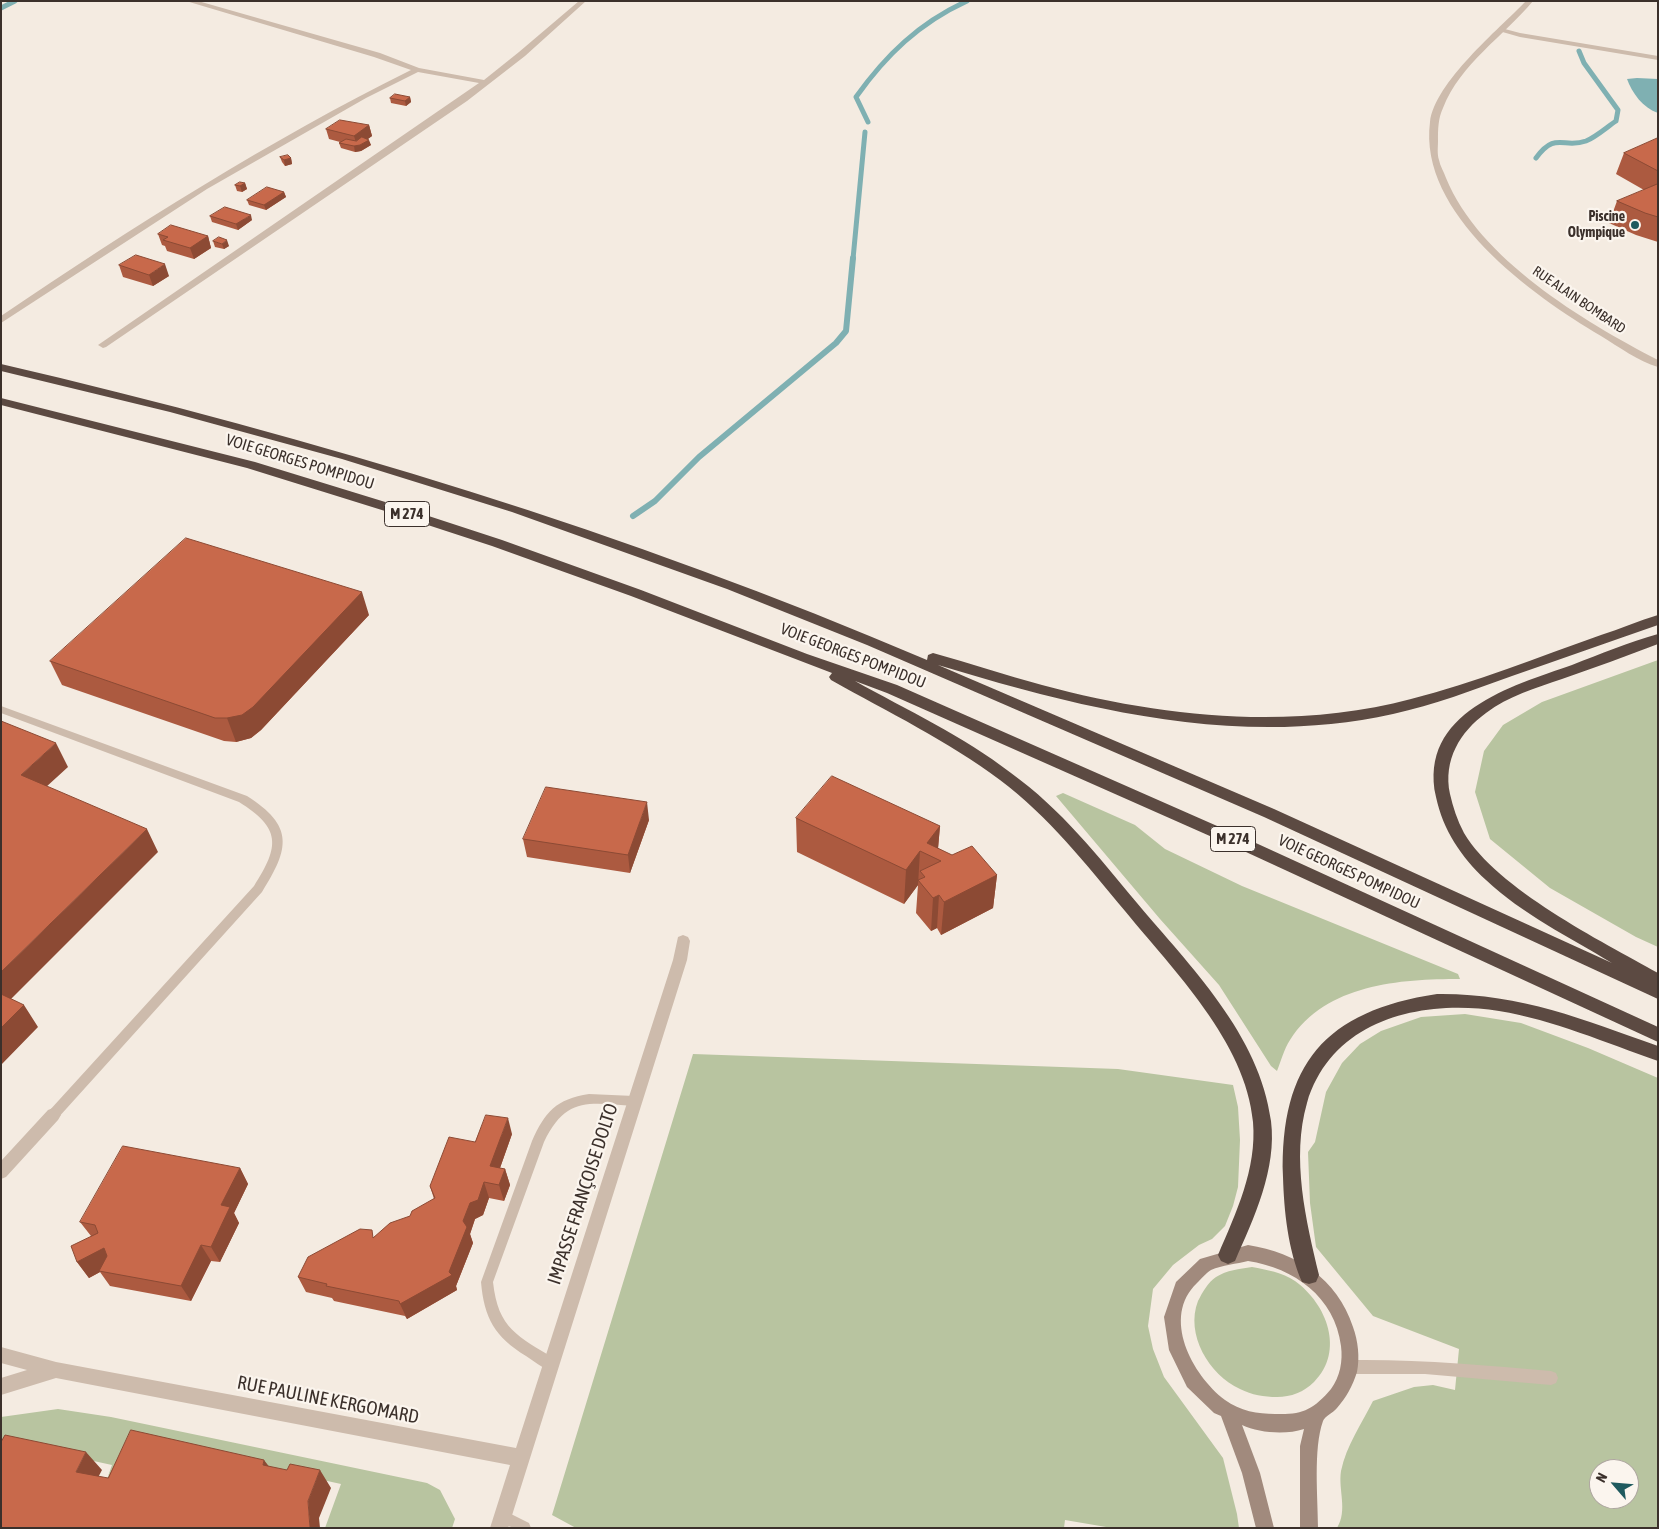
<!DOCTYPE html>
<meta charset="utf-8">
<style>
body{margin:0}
#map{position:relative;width:1659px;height:1529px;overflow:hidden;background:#f4ebe1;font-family:"Asap Condensed",sans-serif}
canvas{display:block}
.frame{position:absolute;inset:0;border:2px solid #3b302b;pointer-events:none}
.north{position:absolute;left:1589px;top:1459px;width:50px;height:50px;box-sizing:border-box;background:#fbf5ee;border:1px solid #aea6a0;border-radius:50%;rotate:297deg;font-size:14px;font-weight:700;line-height:20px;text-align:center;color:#3b302b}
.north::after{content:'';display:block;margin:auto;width:18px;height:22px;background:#1f5a5e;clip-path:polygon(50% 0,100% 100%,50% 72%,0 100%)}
</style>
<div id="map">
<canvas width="1659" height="1529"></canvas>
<div class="frame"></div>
<div class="north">N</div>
</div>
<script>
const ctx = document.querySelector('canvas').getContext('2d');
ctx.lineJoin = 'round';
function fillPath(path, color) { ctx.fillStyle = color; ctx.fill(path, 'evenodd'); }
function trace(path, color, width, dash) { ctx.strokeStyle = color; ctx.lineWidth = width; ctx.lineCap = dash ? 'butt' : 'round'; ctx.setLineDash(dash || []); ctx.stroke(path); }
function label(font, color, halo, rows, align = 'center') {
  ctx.font = font + ' "Asap Condensed",sans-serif'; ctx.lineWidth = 4.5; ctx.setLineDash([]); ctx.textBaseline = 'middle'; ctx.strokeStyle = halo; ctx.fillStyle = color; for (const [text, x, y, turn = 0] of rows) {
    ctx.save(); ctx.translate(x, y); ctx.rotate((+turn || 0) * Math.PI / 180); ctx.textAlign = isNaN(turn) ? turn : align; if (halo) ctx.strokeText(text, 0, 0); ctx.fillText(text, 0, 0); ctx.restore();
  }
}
fillPath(new Path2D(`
 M 1658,660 L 1658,947 L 1636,937 L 1550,888 L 1490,839 L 1475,792 L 1484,751 L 1503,725 L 1542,702 Z
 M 1063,793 L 1135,825 L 1165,849 L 1242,886 L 1458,974 L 1460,979 C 1400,979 1326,984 1290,1040 C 1284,1049 1281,1061 1277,1071 L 1271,1066 L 1219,985 L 1160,919 L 1056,796 Z
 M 1465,1014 L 1521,1023 L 1588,1048 L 1658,1078 L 1658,1528 L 1337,1528 C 1348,1510 1338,1490 1341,1471 C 1346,1446 1362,1423 1373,1401 L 1414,1387 L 1433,1385 L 1455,1390 L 1459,1349 L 1373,1316 L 1316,1247 L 1310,1203 L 1308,1152 L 1315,1142 L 1326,1092 L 1342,1063 L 1360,1044 L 1381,1031 L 1421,1017 ZM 1599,1469 L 1629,1469 L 1629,1499 L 1599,1499 Z
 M 693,1054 L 1118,1069 L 1233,1085 L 1238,1107 L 1240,1140 L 1238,1187 L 1233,1206 L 1225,1226 L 1212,1239 L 1199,1245 L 1173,1265 L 1153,1289 L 1148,1326 L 1153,1349 L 1164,1377 L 1223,1458 L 1237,1514 L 1239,1528 L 1112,1528 L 1065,1520 L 1064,1528 L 576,1528 L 552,1515 Z
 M 1252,1267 C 1267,1270 1282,1272 1295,1281 C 1327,1304 1345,1351 1314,1382 C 1304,1392 1291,1397 1277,1397 C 1264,1397 1252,1395 1240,1389 C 1209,1375 1185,1334 1198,1301 C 1202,1293 1208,1282 1216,1277 C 1227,1270 1239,1269 1252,1267 Z
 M 58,1409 L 111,1417 L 427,1483 L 440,1490 L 455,1519 L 452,1528 L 325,1528 L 341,1484 L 145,1441 L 106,1482 L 112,1465 L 20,1445 L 1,1448 L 1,1417 Z`), '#b8c4a0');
fillPath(new Path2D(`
 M 1637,78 L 1658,79 L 1658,113 C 1643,108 1632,93 1627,79 Z`), '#7fb0b2');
trace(new Path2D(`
 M 1,8 L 15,1
 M 868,122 L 856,97 C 886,55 919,23 967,1
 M 1536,158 C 1556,131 1563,149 1586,141 C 1596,137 1607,127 1616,121 L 1618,110 L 1584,63 L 1579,51
 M 853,259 L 865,132`), '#7fb0b2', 5);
trace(new Path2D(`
 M 633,516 L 655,501 L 699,457 L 836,343 L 846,331 L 853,258`), '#7fb0b2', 6);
fillPath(new Path2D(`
 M 1501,28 L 1520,33 L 1658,56 L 1658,60 L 1520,37 L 1499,31 L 1499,29 Z
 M 1,706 L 247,796 C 294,826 290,848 262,892 L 57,1119 L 53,1120 L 49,1119 L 47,1115 L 49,1111 L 254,886 C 280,846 281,828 239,802 L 1,713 Z
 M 589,1094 L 634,1096 L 638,1097 L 640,1101 L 638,1105 L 634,1106 C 589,1103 566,1096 544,1142 L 493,1282 C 498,1329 518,1336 555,1359 L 557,1364 L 555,1369 L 550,1371 C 541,1367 534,1361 526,1356 C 495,1337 484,1318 481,1282 L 532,1141 C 545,1112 556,1099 589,1094 Z
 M 1350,1360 C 1417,1359 1484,1365 1551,1371 L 1556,1373 L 1558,1378 L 1556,1383 L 1551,1385 L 1425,1374 L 1350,1374 L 1345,1372 L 1343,1367 L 1345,1362 Z
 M 503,1510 L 529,1523 L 531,1528 C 519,1528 502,1529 496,1517 L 498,1512 Z`), '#cdbbac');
fillPath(new Path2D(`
 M 186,1 L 198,1 L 380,53 L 419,68 L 484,80 L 519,52 L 579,1 L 586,1 L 525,56 L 467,101 L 106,347 L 103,348 L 98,345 L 479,83 L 418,72 L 366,98 L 207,189 L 1,323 L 1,316 C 134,226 268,141 411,70 L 374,57 Z
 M 1526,1 L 1533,1 C 1504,36 1460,64 1443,108 C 1438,119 1438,129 1438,141 C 1438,147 1437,154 1439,160 C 1440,166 1444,172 1446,178 C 1479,259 1583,321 1658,360 L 1658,367 C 1638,361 1619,347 1601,336 C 1532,295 1418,214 1430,122 C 1435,82 1498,30 1526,1 Z
 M 683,935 L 688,937 L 690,941 L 687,960 L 508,1528 L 490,1528 L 510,1465 L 56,1378 L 1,1395 L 1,1378 L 27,1370 L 1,1363 L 1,1347 L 56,1362 L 516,1448 L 673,960 L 678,937 Z
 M 53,1108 L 58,1110 L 61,1115 L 58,1120 L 6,1177 L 1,1179 L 1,1161 L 48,1110 Z`), '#cdbbac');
fillPath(new Path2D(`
 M 1248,1245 C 1297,1253 1337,1278 1353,1327 C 1358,1341 1360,1357 1357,1372 C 1353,1385 1346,1398 1337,1408 C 1333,1413 1325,1416 1323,1421 C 1313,1449 1318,1498 1318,1528 L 1300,1528 L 1300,1446 L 1304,1429 C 1286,1435 1259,1433 1242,1425 L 1260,1473 L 1274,1528 L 1256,1528 L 1242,1473 L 1221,1416 L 1214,1413 L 1187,1387 L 1169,1350 L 1164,1317 L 1176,1282 L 1200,1259 ZM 1248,1261 C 1294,1268 1335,1297 1341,1346 C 1343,1361 1340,1377 1331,1389 C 1313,1410 1302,1415 1275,1414 C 1258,1414 1240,1411 1225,1400 C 1192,1375 1161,1317 1197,1283 C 1201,1279 1206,1273 1211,1270 C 1222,1265 1237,1264 1248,1261 Z`), '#a18a7d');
fillPath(new Path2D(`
 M 1,364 C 318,438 628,532 927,660 L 928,655 L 933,653 C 969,663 1005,675 1042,685 C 1161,717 1290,731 1411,699 C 1475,683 1538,657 1601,635 C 1620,629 1638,621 1658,615 L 1658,625 C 1609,642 1561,659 1512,676 C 1473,690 1434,705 1393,714 C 1239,748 1086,710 938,665 L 1274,809 L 1612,963 C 1569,937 1522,914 1486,880 C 1461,857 1443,830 1436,797 C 1418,712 1512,686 1572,665 C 1600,654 1629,642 1658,634 L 1658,644 C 1626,656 1594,668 1562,679 C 1536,688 1508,696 1486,713 C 1460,732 1443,760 1450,794 C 1453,807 1457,820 1464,833 C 1497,889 1601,941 1658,973 L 1658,999 L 1264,817 L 867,645 L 727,589 L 512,512 L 342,459 L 170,412 L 1,371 Z
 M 1,398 L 255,462 L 395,505 L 502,540 L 641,590 L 807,654 L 897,685 L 1258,844 L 1658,1027 L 1658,1042 L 1246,852 L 887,693 L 855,681 C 907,710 963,736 1011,773 C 1061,809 1098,856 1137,903 C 1190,966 1260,1035 1271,1121 C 1277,1169 1254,1218 1235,1261 L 1228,1264 L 1221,1261 L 1218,1255 C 1236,1213 1257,1169 1253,1122 C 1246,1042 1173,970 1125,911 C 1086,864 1049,817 1000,780 C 948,741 888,712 831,680 L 829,677 L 832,673 L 631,596 L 492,546 L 385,511 L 247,468 L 1,405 Z
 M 1437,994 C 1519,993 1582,1019 1658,1046 L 1658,1061 C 1606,1043 1554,1020 1499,1011 C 1422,999 1332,1019 1307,1103 C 1291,1158 1306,1221 1319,1275 L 1316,1282 L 1309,1284 L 1302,1282 C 1288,1250 1284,1211 1283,1177 C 1280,1064 1325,1011 1437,994 Z`), '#5c4a42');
fillPath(new Path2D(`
 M 410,97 L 411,102 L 406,106 L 391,103 L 390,98 Z
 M 369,125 L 372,136 L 367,139 L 371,145 L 361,151 L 355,152 L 341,148 L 339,143 L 340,142 L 329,139 L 326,129 Z
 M 1658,138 L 1658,242 L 1636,235 L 1609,223 L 1617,201 L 1644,190 L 1616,174 L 1624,153 Z
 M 280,157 L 291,158 L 292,164 L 285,166 L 282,162 Z
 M 245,183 L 247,189 L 242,192 L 237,191 L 235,185 Z
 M 284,192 L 286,197 L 266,210 L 249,205 L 247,200 Z
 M 210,216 L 252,220 L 238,230 L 212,222 Z
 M 158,234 L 208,236 L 211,248 L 194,259 L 167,251 L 165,246 L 162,245 Z
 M 213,241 L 229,246 L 224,249 L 215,247 Z
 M 119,265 L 169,276 L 153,286 L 123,277 Z
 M 369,615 L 261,730 L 251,738 L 236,742 L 224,741 L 62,685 L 50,661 Z
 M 796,818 L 940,826 L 938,849 L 997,875 L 993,908 L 941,935 L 937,928 L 931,931 L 916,913 L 918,885 L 904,904 L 797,852 Z
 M 649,820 L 630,873 L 527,857 L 523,839 Z
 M 512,1134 L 500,1168 L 505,1169 L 510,1185 L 504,1201 L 489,1198 L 483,1215 L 475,1219 L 470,1234 L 473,1243 L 456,1286 L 457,1290 L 407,1319 L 405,1316 L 334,1301 L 332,1298 L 306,1292 L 298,1277 L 374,1237 L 410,1216 L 434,1199 L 430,1186 L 475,1142 Z
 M 240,1168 L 248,1184 L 234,1213 L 239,1223 L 220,1262 L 211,1261 L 191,1301 L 110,1286 L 100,1272 L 89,1278 L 77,1262 L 91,1236 L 80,1222 Z`), '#ac5a40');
fillPath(new Path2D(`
 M 410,97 L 411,102 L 406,106 L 405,101 Z
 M 369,125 L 372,136 L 359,146 L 369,140 L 371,145 L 361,151 L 355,152 L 354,146 L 357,146 L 354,136 Z
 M 291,158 L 292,164 L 285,166 L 284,160 Z
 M 245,183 L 247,189 L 242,192 L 240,186 Z
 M 284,192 L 286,197 L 266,210 L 264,205 Z
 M 251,215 L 252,220 L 238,230 L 236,224 Z
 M 208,236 L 211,248 L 194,259 L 190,248 Z
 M 227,240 L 229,246 L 224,249 L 222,244 Z
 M 165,264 L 169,276 L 153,286 L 149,275 Z
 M 362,592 L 369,615 L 261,730 L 251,738 L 236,742 L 227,718 Z
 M 56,743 L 68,767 L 34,798 L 21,775 Z
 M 647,802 L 649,820 L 630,873 L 628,855 Z
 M 940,826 L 937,859 L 927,843 Z
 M 147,829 L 158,852 L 1,1009 L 1,972 Z
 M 920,851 L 918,885 L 904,904 L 906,870 Z
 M 997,875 L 993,908 L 941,935 L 944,902 Z
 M 939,895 L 937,928 L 931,931 L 933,898 Z
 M 24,1005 L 38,1027 L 1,1065 L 1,1028 Z
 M 508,1118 L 512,1134 L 495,1182 L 490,1166 Z
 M 240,1168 L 248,1184 L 234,1213 L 239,1223 L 220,1262 L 211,1247 L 221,1205 Z
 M 505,1169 L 510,1185 L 504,1201 L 499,1185 Z
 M 484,1182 L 489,1198 L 483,1215 L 475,1219 L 470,1234 L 473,1243 L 456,1286 L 457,1290 L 407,1319 L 400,1304 L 449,1272 L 463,1221 L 470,1203 Z
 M 201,1245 L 211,1261 L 191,1301 L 181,1286 Z
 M 104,1248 L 115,1264 L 99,1271 L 100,1272 L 89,1278 L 77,1262 Z
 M 86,1452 L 102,1470 L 92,1489 L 76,1472 Z
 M 264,1460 L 277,1477 L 263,1465 Z
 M 320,1470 L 331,1488 L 319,1518 L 320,1528 L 310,1528 L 308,1501 Z`), '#8c4a34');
const building = new Path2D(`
 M 395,94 L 410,97 L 405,101 L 390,98 Z
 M 340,120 L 369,125 L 354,136 L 326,129 Z
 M 362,137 L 369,140 L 360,145 L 354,146 L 339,143 L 346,139 L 356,141 Z
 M 1658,138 L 1658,171 L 1624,153 Z
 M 288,155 L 291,158 L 284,160 L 280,157 Z
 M 240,182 L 245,183 L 240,186 L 235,185 Z
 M 1658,184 L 1658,217 L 1645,213 L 1617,201 Z
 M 267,187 L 284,192 L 264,205 L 247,200 Z
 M 225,207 L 251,215 L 236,224 L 210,216 Z
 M 171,225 L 208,236 L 190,248 L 163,240 L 168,237 L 158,234 Z
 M 219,237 L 227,240 L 222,244 L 213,241 Z
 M 136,255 L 165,264 L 149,275 L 119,265 Z
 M 186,538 L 362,592 L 253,707 L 242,715 L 227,718 L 215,718 L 50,661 Z
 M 1,721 L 56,743 L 21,775 L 147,829 L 1,972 Z
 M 832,776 L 940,826 L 927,843 L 952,855 L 972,846 L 997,875 L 944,902 L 939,895 L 933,898 L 918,880 L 925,877 L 920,871 L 941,861 L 920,851 L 906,870 L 796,818 Z
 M 546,787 L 647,802 L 628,855 L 523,839 Z
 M 1,994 L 24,1005 L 1,1028 Z
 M 486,1115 L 508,1118 L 490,1166 L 505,1169 L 499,1185 L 484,1182 L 478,1200 L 470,1203 L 463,1221 L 467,1227 L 449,1272 L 452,1275 L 400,1304 L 399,1301 L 326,1286 L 327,1284 L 298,1277 L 308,1257 L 360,1229 L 372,1230 L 373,1238 L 390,1223 L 410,1216 L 412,1211 L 435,1198 L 430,1186 L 449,1137 L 475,1142 Z
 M 123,1146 L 240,1168 L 221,1205 L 230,1207 L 211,1247 L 201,1245 L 181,1286 L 99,1271 L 107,1256 L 104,1248 L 77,1262 L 71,1246 L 98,1233 L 95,1225 L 80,1222 Z
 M 131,1430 L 264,1460 L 263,1465 L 287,1470 L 290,1464 L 320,1470 L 308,1501 L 310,1528 L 1,1528 L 1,1442 L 5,1435 L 86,1452 L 76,1472 L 108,1478 Z`);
fillPath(building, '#c8694b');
trace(building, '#8c4a34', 1);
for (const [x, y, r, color] of [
 [1635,225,5,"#1f5a5e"]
]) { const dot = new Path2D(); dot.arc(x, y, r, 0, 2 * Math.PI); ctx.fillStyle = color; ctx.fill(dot); trace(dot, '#fbf5ee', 2); }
label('bold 14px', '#3b302b', '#fbf5ee', [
 ["Piscine",1625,217],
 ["Olympique",1625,233]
], 'right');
label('14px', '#3b302b', '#fbf5ee', [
 ["RUE ALAIN BOMBARD",1579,300,34]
]);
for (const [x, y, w] of [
 [407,514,45],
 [1233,839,45]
]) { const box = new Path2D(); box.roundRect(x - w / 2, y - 12.5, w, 25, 4); ctx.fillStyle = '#fbf5ee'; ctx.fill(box); trace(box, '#3b302b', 1); }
label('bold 15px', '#3b302b', null, [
 ["M 274",407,514],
 ["M 274",1233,839]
]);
label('16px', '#3b302b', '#fbf5ee', [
 ["VOIE GEORGES POMPIDOU",300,462,17],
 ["VOIE GEORGES POMPIDOU",853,656,21],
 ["VOIE GEORGES POMPIDOU",1349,872,25]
]);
label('19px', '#3b302b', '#fbf5ee', [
 ["IMPASSE FRANÇOISE DOLTO",583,1194,-72],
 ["RUE PAULINE KERGOMARD",328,1400,11]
]);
</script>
